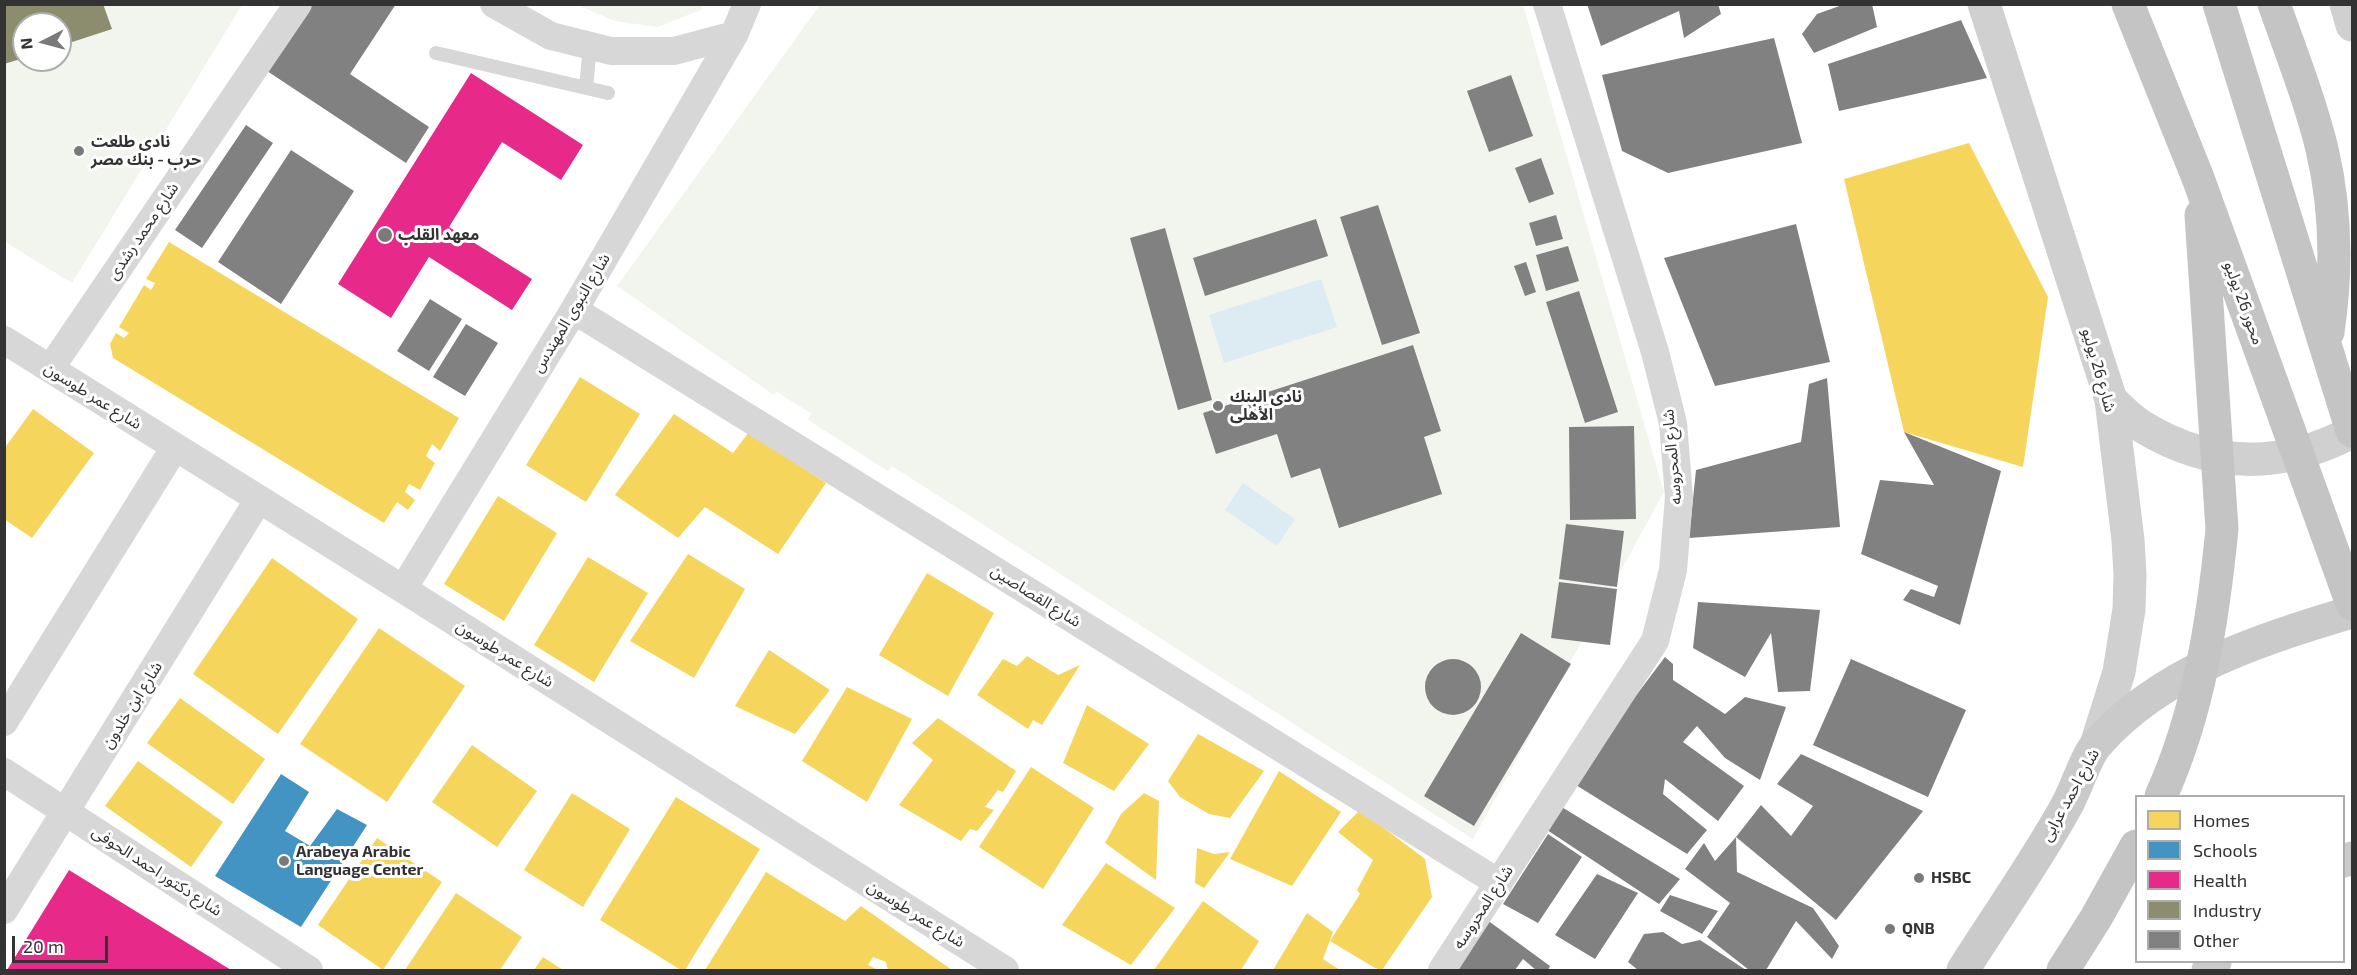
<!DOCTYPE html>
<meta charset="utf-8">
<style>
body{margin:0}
#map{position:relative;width:2357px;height:975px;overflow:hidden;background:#fff;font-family:"Exo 2",sans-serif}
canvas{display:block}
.frame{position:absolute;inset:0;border:6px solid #333;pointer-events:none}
.legend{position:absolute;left:2135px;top:795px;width:210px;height:168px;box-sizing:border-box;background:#fff;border:2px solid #adadad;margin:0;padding:8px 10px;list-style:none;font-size:18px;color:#333}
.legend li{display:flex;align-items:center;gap:12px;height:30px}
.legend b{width:30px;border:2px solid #adadad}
.north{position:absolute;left:12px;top:12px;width:60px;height:60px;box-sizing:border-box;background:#fff;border:2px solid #adadad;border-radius:50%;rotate:264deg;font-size:16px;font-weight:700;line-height:24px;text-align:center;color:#333}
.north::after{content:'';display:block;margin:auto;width:21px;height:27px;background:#7a7a7a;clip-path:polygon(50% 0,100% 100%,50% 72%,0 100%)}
.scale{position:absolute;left:12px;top:936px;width:96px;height:27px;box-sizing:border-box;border:3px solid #333;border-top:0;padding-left:8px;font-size:18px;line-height:21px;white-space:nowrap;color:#333;-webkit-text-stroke:4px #fff;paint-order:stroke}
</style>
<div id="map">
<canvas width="2357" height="975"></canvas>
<div class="frame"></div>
<ul class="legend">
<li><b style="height:16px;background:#f6d55c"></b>Homes</li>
<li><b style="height:16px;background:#4393c3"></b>Schools</li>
<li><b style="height:16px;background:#e7298a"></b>Health</li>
<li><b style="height:16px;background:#8c8c6e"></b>Industry</li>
<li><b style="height:16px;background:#818181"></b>Other</li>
</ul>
<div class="north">N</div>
<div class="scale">20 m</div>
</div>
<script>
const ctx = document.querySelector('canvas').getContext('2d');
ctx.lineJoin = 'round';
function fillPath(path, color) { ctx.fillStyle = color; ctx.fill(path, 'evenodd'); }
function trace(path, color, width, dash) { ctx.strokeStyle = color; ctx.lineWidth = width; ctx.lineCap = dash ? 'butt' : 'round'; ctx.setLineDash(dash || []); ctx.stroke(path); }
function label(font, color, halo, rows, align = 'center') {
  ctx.font = font + ' "Exo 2","Noto Sans Arabic",sans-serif'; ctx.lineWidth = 6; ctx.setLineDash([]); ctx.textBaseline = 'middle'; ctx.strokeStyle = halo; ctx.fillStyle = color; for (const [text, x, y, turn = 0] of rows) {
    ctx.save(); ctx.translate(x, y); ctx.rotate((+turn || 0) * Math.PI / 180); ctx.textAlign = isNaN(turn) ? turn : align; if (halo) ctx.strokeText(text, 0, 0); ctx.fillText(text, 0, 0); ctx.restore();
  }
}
fillPath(new Path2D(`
 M 4,5 L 242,5 L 72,283 L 5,242 ZM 24,24 L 60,24 L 60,60 L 24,60 Z
 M 577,5 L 702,5 L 701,10 L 657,27 L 615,21 Z
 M 820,5 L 1523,5 L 1664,492 L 1473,839 L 892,466 L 888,471 L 808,420 L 812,414 L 777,392 L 774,395 L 617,286 Z`), '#f1f5ed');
fillPath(new Path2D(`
 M 1321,279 L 1337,327 L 1224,363 L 1209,315 Z
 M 1243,483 L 1295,519 L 1277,546 L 1225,510 Z`), '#ddebf3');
fillPath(new Path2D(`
 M 1969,143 L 2048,297 L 2023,467 L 1904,432 L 1844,179 Z
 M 169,242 L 459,418 L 440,451 L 432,444 L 426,456 L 435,463 L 420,490 L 409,484 L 405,492 L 415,500 L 408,510 L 397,502 L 384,523 L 113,358 L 110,344 L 116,333 L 124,338 L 129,333 L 119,327 L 144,285 L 151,290 L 155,283 L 146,279 Z
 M 580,377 L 640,414 L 586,502 L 526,465 Z
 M 33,409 L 94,453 L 32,538 L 4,519 L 4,449 Z
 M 674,414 L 733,453 L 749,432 L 826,483 L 778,554 L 705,507 L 678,538 L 615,495 Z
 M 498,496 L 557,533 L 504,621 L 444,584 Z
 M 688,554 L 745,589 L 694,678 L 630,641 Z
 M 588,557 L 648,593 L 594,682 L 534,645 Z
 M 272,558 L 358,619 L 278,734 L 193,674 Z
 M 927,573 L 994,613 L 948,696 L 879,655 Z
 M 379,628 L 465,686 L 387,802 L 300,744 Z
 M 769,650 L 830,690 L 795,734 L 735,706 Z
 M 1027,656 L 1058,675 L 1080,665 L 1042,725 L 1033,720 L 1028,729 L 977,695 L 1003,659 L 1017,666 Z
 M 847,687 L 912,719 L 867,802 L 802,761 Z
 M 180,698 L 265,759 L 233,804 L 147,743 Z
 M 1087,705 L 1149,744 L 1114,791 L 1063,763 Z
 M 938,718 L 1016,771 L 1003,792 L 998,790 L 985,807 L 994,810 L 977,831 L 970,829 L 961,841 L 899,805 L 933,760 L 912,743 Z
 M 1198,734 L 1264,771 L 1230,818 L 1209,814 L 1180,797 L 1168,781 Z
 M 472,745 L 537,791 L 497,847 L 432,802 Z
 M 138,761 L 223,822 L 191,867 L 105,806 Z
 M 1031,767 L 1094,808 L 1043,889 L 979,847 Z
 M 1279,771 L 1341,812 L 1292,886 L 1230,859 Z
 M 572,793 L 630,829 L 583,907 L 524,870 Z
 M 1144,793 L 1159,801 L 1156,880 L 1105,843 L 1121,814 Z
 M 676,797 L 760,849 L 685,970 L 681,970 L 600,920 Z
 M 1360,810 L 1425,859 L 1432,897 L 1382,970 L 1375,968 L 1330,941 L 1360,894 L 1357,890 L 1373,860 L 1338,832 Z
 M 377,838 L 442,882 L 383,970 L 318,925 Z
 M 1197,848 L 1214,854 L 1230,852 L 1204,888 L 1195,883 Z
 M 1106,863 L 1175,908 L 1131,965 L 1062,925 Z
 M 766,872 L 845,921 L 861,906 L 952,970 L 888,970 L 886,962 L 873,957 L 868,965 L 876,969 L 874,970 L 705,970 Z
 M 456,893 L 522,937 L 500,970 L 405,970 Z
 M 1203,901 L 1259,941 L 1241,970 L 1154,970 Z
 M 1307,913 L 1333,932 L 1323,959 L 1340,970 L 1273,970 Z
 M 543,957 L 563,970 L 534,970 Z`), '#f6d55c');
fillPath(new Path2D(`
 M 281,774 L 309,792 L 285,831 L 310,846 L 337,809 L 367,825 L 301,927 L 215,876 Z`), '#4393c3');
fillPath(new Path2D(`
 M 471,73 L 583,145 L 561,180 L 502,142 L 449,227 L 532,279 L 512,310 L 429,257 L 391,318 L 338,284 Z
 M 69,870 L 231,970 L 7,970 Z`), '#e7298a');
fillPath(new Path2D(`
 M 8,4 L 103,4 L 112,29 L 60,46 L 60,24 L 24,24 L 24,58 L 4,64 L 4,7 Z`), '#8c8c6e');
fillPath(new Path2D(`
 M 306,4 L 396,4 L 350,74 L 429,127 L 406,163 L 264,69 Z
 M 1587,4 L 1718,4 L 1721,14 L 1684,38 L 1679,11 L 1601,46 Z
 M 1845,4 L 1872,4 L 1877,27 L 1814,53 L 1802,34 L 1817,14 Z
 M 1961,20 L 1987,78 L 1839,111 L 1828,64 Z
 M 1774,38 L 1802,143 L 1668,173 L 1622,151 L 1602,75 Z
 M 1511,75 L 1533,136 L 1489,152 L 1467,91 Z
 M 246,125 L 273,143 L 202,248 L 175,230 Z
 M 291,150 L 354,191 L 281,304 L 218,262 Z
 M 1541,158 L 1554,194 L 1529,203 L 1515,168 Z
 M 1378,205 L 1420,333 L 1382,345 L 1340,217 Z
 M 1556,215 L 1563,239 L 1536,246 L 1529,223 Z
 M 1316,219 L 1328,256 L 1205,296 L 1193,258 Z
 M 1796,224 L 1830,362 L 1715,386 L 1664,258 Z
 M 1165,228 L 1212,400 L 1178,410 L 1130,238 Z
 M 1568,246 L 1579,281 L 1546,291 L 1536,255 Z
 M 1526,262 L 1536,292 L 1525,296 L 1514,266 Z
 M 1579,291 L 1618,412 L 1585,423 L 1546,302 Z
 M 430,299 L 462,319 L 429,371 L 397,351 Z
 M 466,324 L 498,343 L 465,396 L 433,377 Z
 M 1413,345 L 1441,431 L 1424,437 L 1442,494 L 1339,528 L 1320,468 L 1291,478 L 1277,434 L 1216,454 L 1203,413 Z
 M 1827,378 L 1840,527 L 1689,538 L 1696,470 L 1801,442 L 1809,384 Z
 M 1634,426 L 1636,519 L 1570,520 L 1569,427 Z
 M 1904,432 L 2001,471 L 1960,625 L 1903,600 L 1911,589 L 1934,597 L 1938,586 L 1861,554 L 1880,480 L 1934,485 Z
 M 1566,524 L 1624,531 L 1617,587 L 1559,579 Z
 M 1559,582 L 1617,589 L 1610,645 L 1551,638 Z
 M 1698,602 L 1820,610 L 1810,691 L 1778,692 L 1771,633 L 1745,677 L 1693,648 Z
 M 1521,633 L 1571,664 L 1474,826 L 1424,796 Z
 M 1665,657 L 1673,664 L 1673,680 L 1725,714 L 1745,697 L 1786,707 L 1760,780 L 1725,758 L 1697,726 L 1683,742 L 1744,786 L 1718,821 L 1665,779 L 1663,794 L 1707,830 L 1687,854 L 1571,782 Z
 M1425 687a28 28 0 1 1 56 0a28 28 0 1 1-56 0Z
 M 1851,659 L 1966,710 L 1928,797 L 1813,745 Z
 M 1801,754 L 1923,811 L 1836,920 L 1736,837 L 1761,805 L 1791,836 L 1813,806 L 1777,784 Z
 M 1560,806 L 1680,879 L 1659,904 L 1544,828 Z
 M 1548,834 L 1582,857 L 1538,923 L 1503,904 Z
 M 1736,837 L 1737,872 L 1813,908 L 1839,946 L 1832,959 L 1796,921 L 1766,970 L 1749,970 L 1707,937 L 1730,903 L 1685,869 L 1704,843 L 1715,861 Z
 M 1597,874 L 1638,893 L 1595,959 L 1555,935 Z
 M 1670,895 L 1718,911 L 1702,934 L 1660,911 Z
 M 1483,917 L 1550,966 L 1548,970 L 1536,970 L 1523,959 L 1515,970 L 1450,970 Z
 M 1663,932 L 1682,944 L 1700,940 L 1746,970 L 1638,970 L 1628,962 L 1644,934 Z`), '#818181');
trace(new Path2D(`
 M 436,53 L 608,93
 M 586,88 L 590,45`), '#d7d7d7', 14);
trace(new Path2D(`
 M 494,4 L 551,36 L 611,51 L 674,51 L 734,35 L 747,4
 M 574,310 L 1499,883
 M 4,340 L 403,589 L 1005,970
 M 50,369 L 298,4
 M 403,589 L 574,310 L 734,35
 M 4,722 L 175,447
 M 4,772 L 309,970
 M 4,910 L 259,499
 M 1442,970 L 1655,641 L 1673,570 L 1679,497 L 1673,423 L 1655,352 L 1547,4`), '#d7d7d7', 28);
trace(new Path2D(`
 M 1984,4 L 2111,400 L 2128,540 L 2130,575 L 2129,609 L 2119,672 L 2096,745
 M 2346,4 L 2352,25
 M 2111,400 C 2121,409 2131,420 2143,427 C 2212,469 2282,469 2352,432`), '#d0d0d0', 33);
trace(new Path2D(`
 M 2344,861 L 2352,858
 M 1963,970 C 1997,916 2037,860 2067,805 C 2077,787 2085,758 2097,744 C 2161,671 2263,638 2352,612
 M 2208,970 L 2215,962`), '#cacaca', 33);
trace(new Path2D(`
 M 2219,4 L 2352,431
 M 2274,4 C 2291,52 2310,100 2322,149 C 2336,209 2337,272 2328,332
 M 2063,970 L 2096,918 L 2136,846`), '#c4c4c4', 33);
trace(new Path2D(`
 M 2128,4 L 2198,178 L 2352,604
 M 2161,796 C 2199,712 2213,620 2222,529 L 2201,215`), '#c4c4c4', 33);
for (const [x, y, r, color] of [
 [79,151,6,"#7a7a7a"],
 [385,235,8,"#7a7a7a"],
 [1218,406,6,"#7a7a7a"],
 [284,861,6,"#7a7a7a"],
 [1919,878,6,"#7a7a7a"],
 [1890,929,6,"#7a7a7a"]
]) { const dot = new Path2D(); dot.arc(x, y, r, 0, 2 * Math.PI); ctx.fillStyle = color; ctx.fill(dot); trace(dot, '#fff', 2); }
label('bold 16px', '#333', '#fff', [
 ["نادى طلعت",91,142],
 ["حرب - بنك مصر",91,160],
 ["معهد القلب",398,235],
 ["نادى البنك",1230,397],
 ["الأهلى",1230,415],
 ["Arabeya Arabic",296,852],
 ["Language Center",296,870],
 ["HSBC",1931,878],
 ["QNB",1902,929]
], 'left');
label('16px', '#333', '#fff', [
 ["شارع محمد رشدى",143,231,-56],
 ["محور 26 يوليو",2244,303,70],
 ["شارع النبوى المهندس",571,313,-59],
 ["شارع 26 يوليو",2099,370,74],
 ["شارع عمر طوسون",93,396,32],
 ["شارع المحروسه",1672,457,-95],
 ["شارع القصاصين",1036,596,32],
 ["شارع عمر طوسون",505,654,32],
 ["شارع ابن خلدون",132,705,-58],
 ["شارع احمد عرابى",2070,795,-61],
 ["شارع دكتور احمد الحوفى",157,871,33],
 ["شارع المحروسه",1483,907,-57],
 ["شارع عمر طوسون",916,914,32]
]);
</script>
